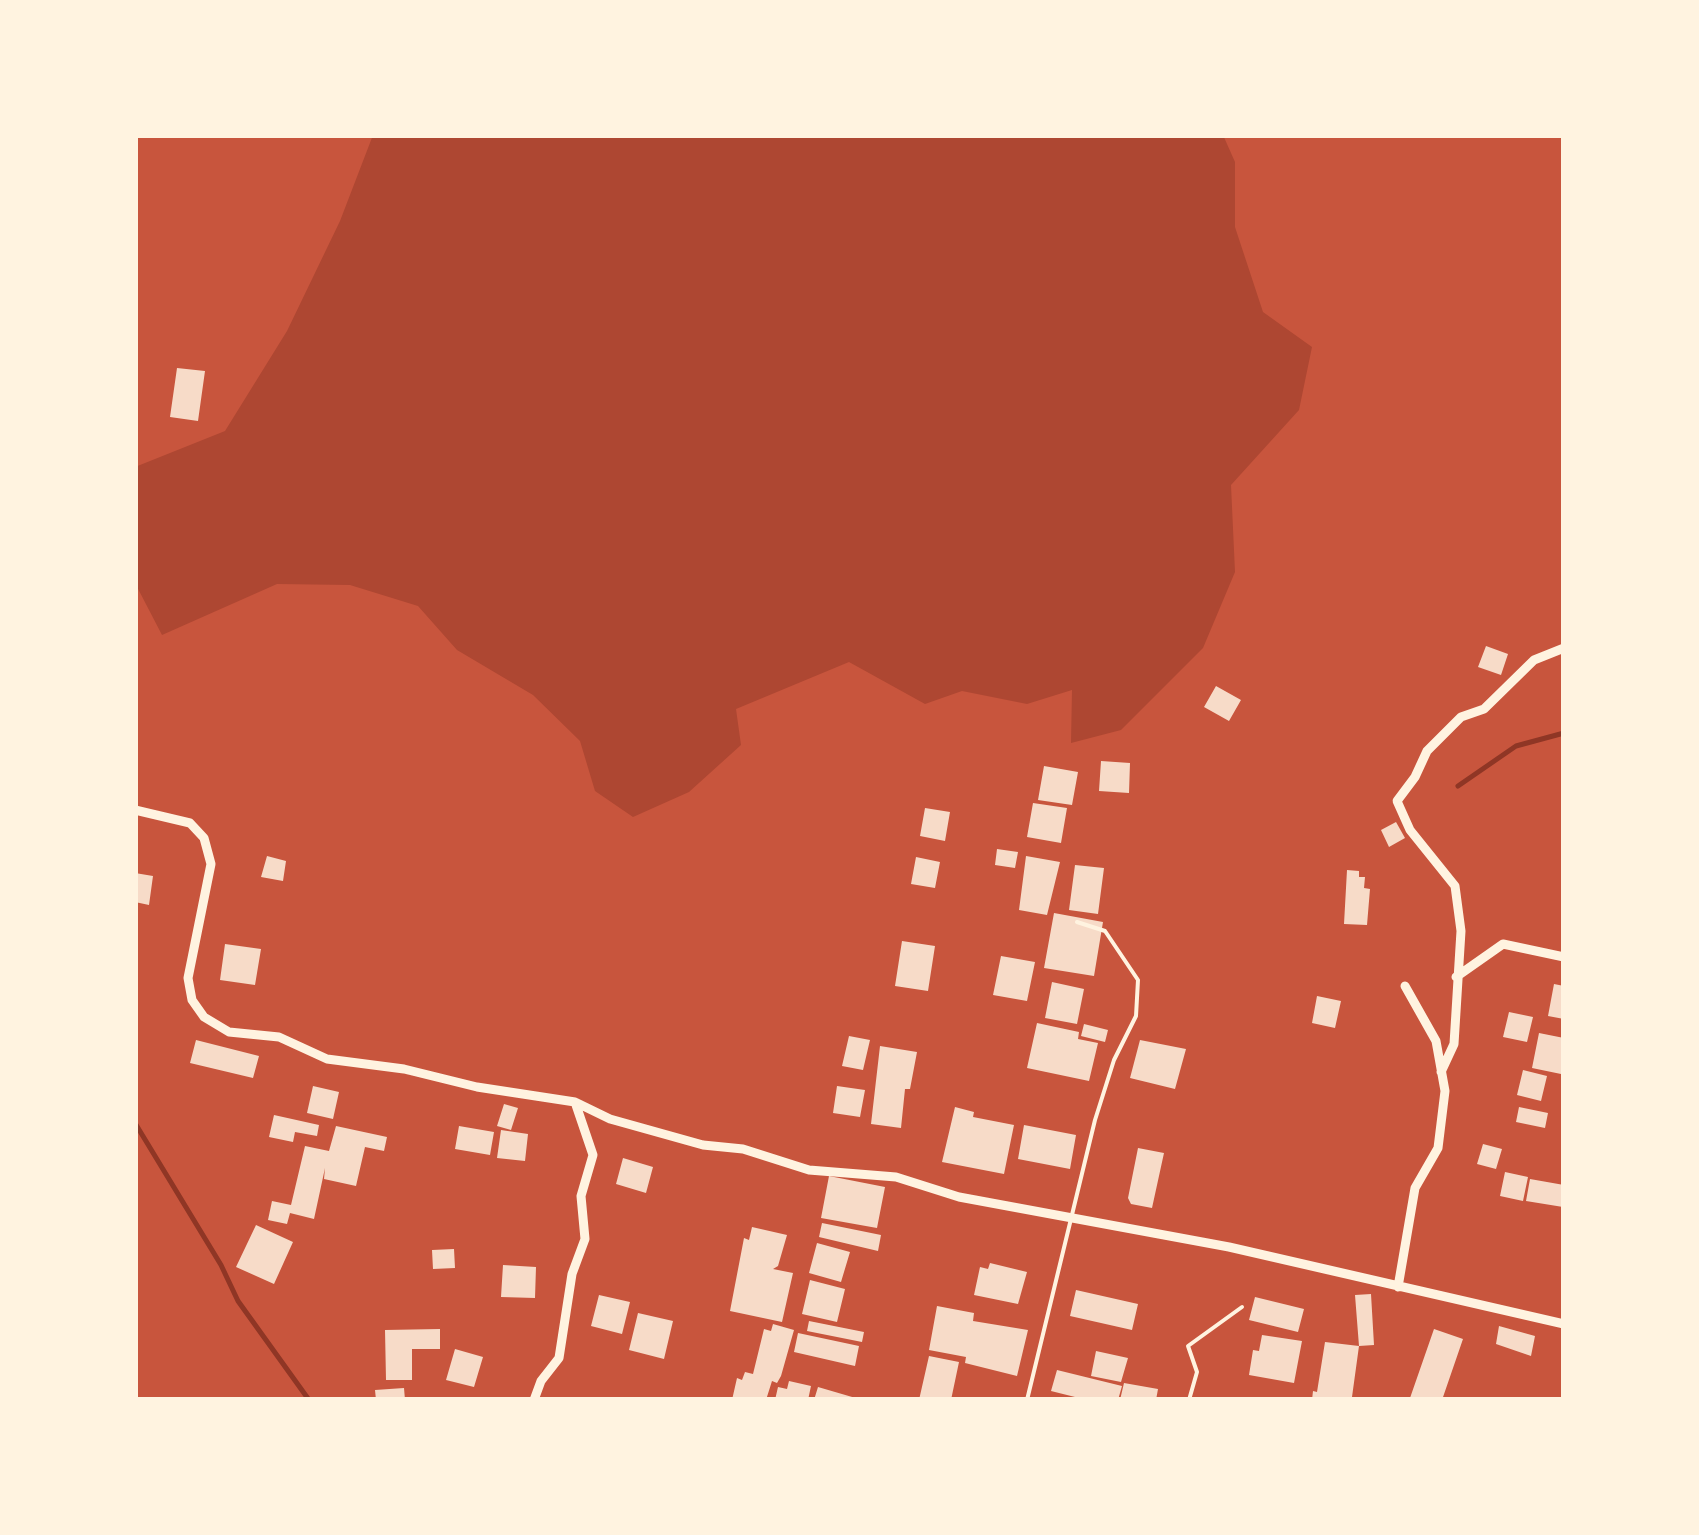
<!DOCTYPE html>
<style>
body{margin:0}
#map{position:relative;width:1699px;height:1535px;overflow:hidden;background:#c8553d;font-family:"Exo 2",sans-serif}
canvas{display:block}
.frame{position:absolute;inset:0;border:138px solid #fff3e0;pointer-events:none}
</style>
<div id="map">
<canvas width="1699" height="1535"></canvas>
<div class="frame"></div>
</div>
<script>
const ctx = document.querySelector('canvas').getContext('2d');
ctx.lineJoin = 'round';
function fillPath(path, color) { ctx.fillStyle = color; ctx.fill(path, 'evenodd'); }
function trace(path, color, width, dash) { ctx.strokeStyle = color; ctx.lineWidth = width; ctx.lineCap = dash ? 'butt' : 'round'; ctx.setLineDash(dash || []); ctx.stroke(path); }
fillPath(new Path2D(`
 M 373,135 L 1223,135 L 1235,162 L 1235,227 L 1263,312 L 1312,347 L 1299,410 L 1231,485 L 1235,572 L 1203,648 L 1121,730 L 1071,743 L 1072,690 L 1027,704 L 962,691 L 925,704 L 849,662 L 736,709 L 741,745 L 689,792 L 633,817 L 595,791 L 580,741 L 533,695 L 457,650 L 418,606 L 350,585 L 277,584 L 162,635 L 135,583 L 135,467 L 225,431 L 287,331 L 340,221 Z`), '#ae4732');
trace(new Path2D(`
 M 1458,786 L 1516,746 L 1564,733
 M 135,1123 L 221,1265 L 238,1301 L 309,1400`), '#8f3625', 5);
fillPath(new Path2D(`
 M 177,368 L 205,371 L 198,421 L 170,417 Z
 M 1486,646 L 1508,654 L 1501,675 L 1478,667 Z
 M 1216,686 L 1241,700 L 1229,721 L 1204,707 Z
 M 1101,761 L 1130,763 L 1129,793 L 1099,791 Z
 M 1044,766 L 1078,772 L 1072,805 L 1038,800 Z
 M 1033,803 L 1067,808 L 1061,843 L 1027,837 Z
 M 925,808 L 950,812 L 945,841 L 920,836 Z
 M 1396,822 L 1405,838 L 1389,847 L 1381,830 Z
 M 997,849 L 1018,852 L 1015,868 L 995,865 Z
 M 267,856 L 286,861 L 283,881 L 261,877 Z
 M 1026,856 L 1060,862 L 1047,915 L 1019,910 Z
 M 916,857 L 940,862 L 935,888 L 911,884 Z
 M 1075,865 L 1104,868 L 1098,914 L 1069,910 Z
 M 1347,870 L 1359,871 L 1359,877 L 1365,877 L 1364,888 L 1370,889 L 1367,925 L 1344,924 Z
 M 135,873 L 153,876 L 149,905 L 135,902 Z
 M 1054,913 L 1103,922 L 1094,976 L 1044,968 Z
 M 902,941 L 935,946 L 928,991 L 895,986 Z
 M 225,944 L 261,949 L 255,985 L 220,980 Z
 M 1001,956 L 1035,962 L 1027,1001 L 993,995 Z
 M 1052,982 L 1084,989 L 1077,1024 L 1045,1018 Z
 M 1554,984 L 1564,986 L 1564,1019 L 1548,1016 Z
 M 1317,996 L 1341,1001 L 1335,1028 L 1312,1023 Z
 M 1509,1012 L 1533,1017 L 1527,1042 L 1503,1037 Z
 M 1037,1023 L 1079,1032 L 1078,1039 L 1098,1043 L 1089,1081 L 1027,1068 Z
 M 1084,1024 L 1108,1030 L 1105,1042 L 1081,1036 Z
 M 1539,1033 L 1564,1038 L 1561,1074 L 1532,1068 Z
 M 849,1036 L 870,1040 L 863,1070 L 842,1066 Z
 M 196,1040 L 259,1056 L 253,1078 L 190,1063 Z
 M 1140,1040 L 1186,1049 L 1175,1089 L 1130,1078 Z
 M 880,1046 L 917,1052 L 910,1089 L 905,1089 L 901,1128 L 871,1124 Z
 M 1523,1070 L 1547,1076 L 1541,1101 L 1517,1095 Z
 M 313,1086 L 339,1092 L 333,1119 L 307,1113 Z
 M 837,1086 L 865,1090 L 860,1117 L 833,1113 Z
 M 504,1104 L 518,1108 L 511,1130 L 497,1126 Z
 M 955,1107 L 974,1112 L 973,1117 L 1014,1125 L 1004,1174 L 942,1162 Z
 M 1519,1107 L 1548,1113 L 1545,1128 L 1516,1122 Z
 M 274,1115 L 319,1125 L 317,1136 L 295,1132 L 293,1142 L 269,1137 Z
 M 1024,1125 L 1076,1135 L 1070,1169 L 1018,1159 Z
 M 336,1126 L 387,1137 L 384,1151 L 365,1147 L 356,1186 L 324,1179 L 325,1168 L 314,1219 L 290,1213 L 287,1224 L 268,1220 L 272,1201 L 291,1205 L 305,1146 L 329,1151 Z
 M 459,1126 L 494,1132 L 490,1155 L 455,1149 Z
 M 501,1130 L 528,1134 L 525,1161 L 497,1158 Z
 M 1483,1144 L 1502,1149 L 1496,1169 L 1477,1164 Z
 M 1138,1148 L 1164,1153 L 1152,1208 L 1131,1204 L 1128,1198 Z
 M 623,1158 L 653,1167 L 646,1193 L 616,1184 Z
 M 1505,1172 L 1528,1177 L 1523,1201 L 1500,1196 Z
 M 829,1176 L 885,1187 L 877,1228 L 821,1218 Z
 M 1530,1179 L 1564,1185 L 1563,1207 L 1526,1201 Z
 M 822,1223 L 881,1235 L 878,1251 L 819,1237 Z
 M 256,1225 L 293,1242 L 274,1284 L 236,1267 Z
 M 752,1227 L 787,1235 L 778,1266 L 773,1269 L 793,1273 L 782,1322 L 730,1311 L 744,1238 L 749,1240 Z
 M 817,1243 L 850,1252 L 841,1282 L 809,1273 Z
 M 454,1249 L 455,1268 L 433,1269 L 432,1250 Z
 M 990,1263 L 1027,1272 L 1018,1304 L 974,1295 L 980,1267 L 988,1269 Z
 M 503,1265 L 536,1267 L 535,1298 L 501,1297 Z
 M 810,1280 L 845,1289 L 837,1322 L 802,1314 Z
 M 1076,1290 L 1138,1304 L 1132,1330 L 1070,1316 Z
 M 1371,1294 L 1374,1345 L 1359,1346 L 1355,1295 Z
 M 599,1295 L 630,1302 L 622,1334 L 591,1326 Z
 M 1255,1297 L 1304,1309 L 1298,1332 L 1249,1320 Z
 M 937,1306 L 974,1313 L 973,1321 L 1028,1330 L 1017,1376 L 965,1363 L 966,1357 L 929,1350 Z
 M 638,1313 L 673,1321 L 664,1359 L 629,1350 Z
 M 809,1321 L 864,1332 L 862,1342 L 807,1331 Z
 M 773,1324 L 794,1330 L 781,1376 L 777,1383 L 772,1381 L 766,1400 L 732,1400 L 737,1378 L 742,1380 L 745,1372 L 753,1374 L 764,1329 L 771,1331 Z
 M 1499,1326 L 1535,1336 L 1531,1356 L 1496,1344 Z
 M 440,1329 L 440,1349 L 412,1349 L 412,1380 L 386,1380 L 385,1330 Z
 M 1434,1329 L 1463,1339 L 1442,1400 L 1417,1400 L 1410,1398 Z
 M 798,1333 L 859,1346 L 855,1366 L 794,1352 Z
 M 1262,1335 L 1302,1341 L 1294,1383 L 1249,1375 L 1253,1350 L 1259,1351 Z
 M 1325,1342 L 1359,1346 L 1352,1397 L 1312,1400 L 1313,1391 L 1317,1392 Z
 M 455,1349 L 483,1357 L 474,1387 L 446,1380 Z
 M 1096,1351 L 1128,1358 L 1121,1382 L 1091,1376 Z
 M 929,1356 L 959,1362 L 951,1400 L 919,1400 Z
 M 1057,1370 L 1122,1386 L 1118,1400 L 1087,1400 L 1051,1391 Z
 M 789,1381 L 811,1386 L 808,1400 L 775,1400 L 778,1387 L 787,1389 Z
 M 1124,1383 L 1158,1389 L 1156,1400 L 1120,1400 Z
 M 818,1387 L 859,1399 L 859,1400 L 814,1400 Z
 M 404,1388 L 405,1400 L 376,1400 L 375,1390 Z`), '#f7dbc8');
trace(new Path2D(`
 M 1189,1400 L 1197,1372 L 1188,1346 L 1242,1307`), '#fff3e0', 4);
trace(new Path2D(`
 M 1027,1400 L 1095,1120 L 1114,1060 L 1136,1016 L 1138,980 L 1105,931 L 1077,922`), '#fff3e0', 4);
trace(new Path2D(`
 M 135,810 L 190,823 L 204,838 L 211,864 L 188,978 L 192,1000 L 204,1017 L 229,1032 L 279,1037 L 327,1059 L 404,1069 L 477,1087 L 575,1102 L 610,1119 L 703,1145 L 743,1149 L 809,1170 L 896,1177 L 959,1197 L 1229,1247 L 1564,1324
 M 1456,977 L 1503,944 L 1564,957
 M 1441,1072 L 1454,1044 L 1461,931 L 1455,886 L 1410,830 L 1397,801 L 1415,777 L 1427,751 L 1461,717 L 1484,709 L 1534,660 L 1564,648
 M 1398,1287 L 1415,1188 L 1438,1148 L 1445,1091 L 1436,1041 L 1405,986
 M 534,1400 L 541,1381 L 559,1358 L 572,1274 L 585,1239 L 581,1196 L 593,1155 L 575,1102`), '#fff3e0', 9);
</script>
